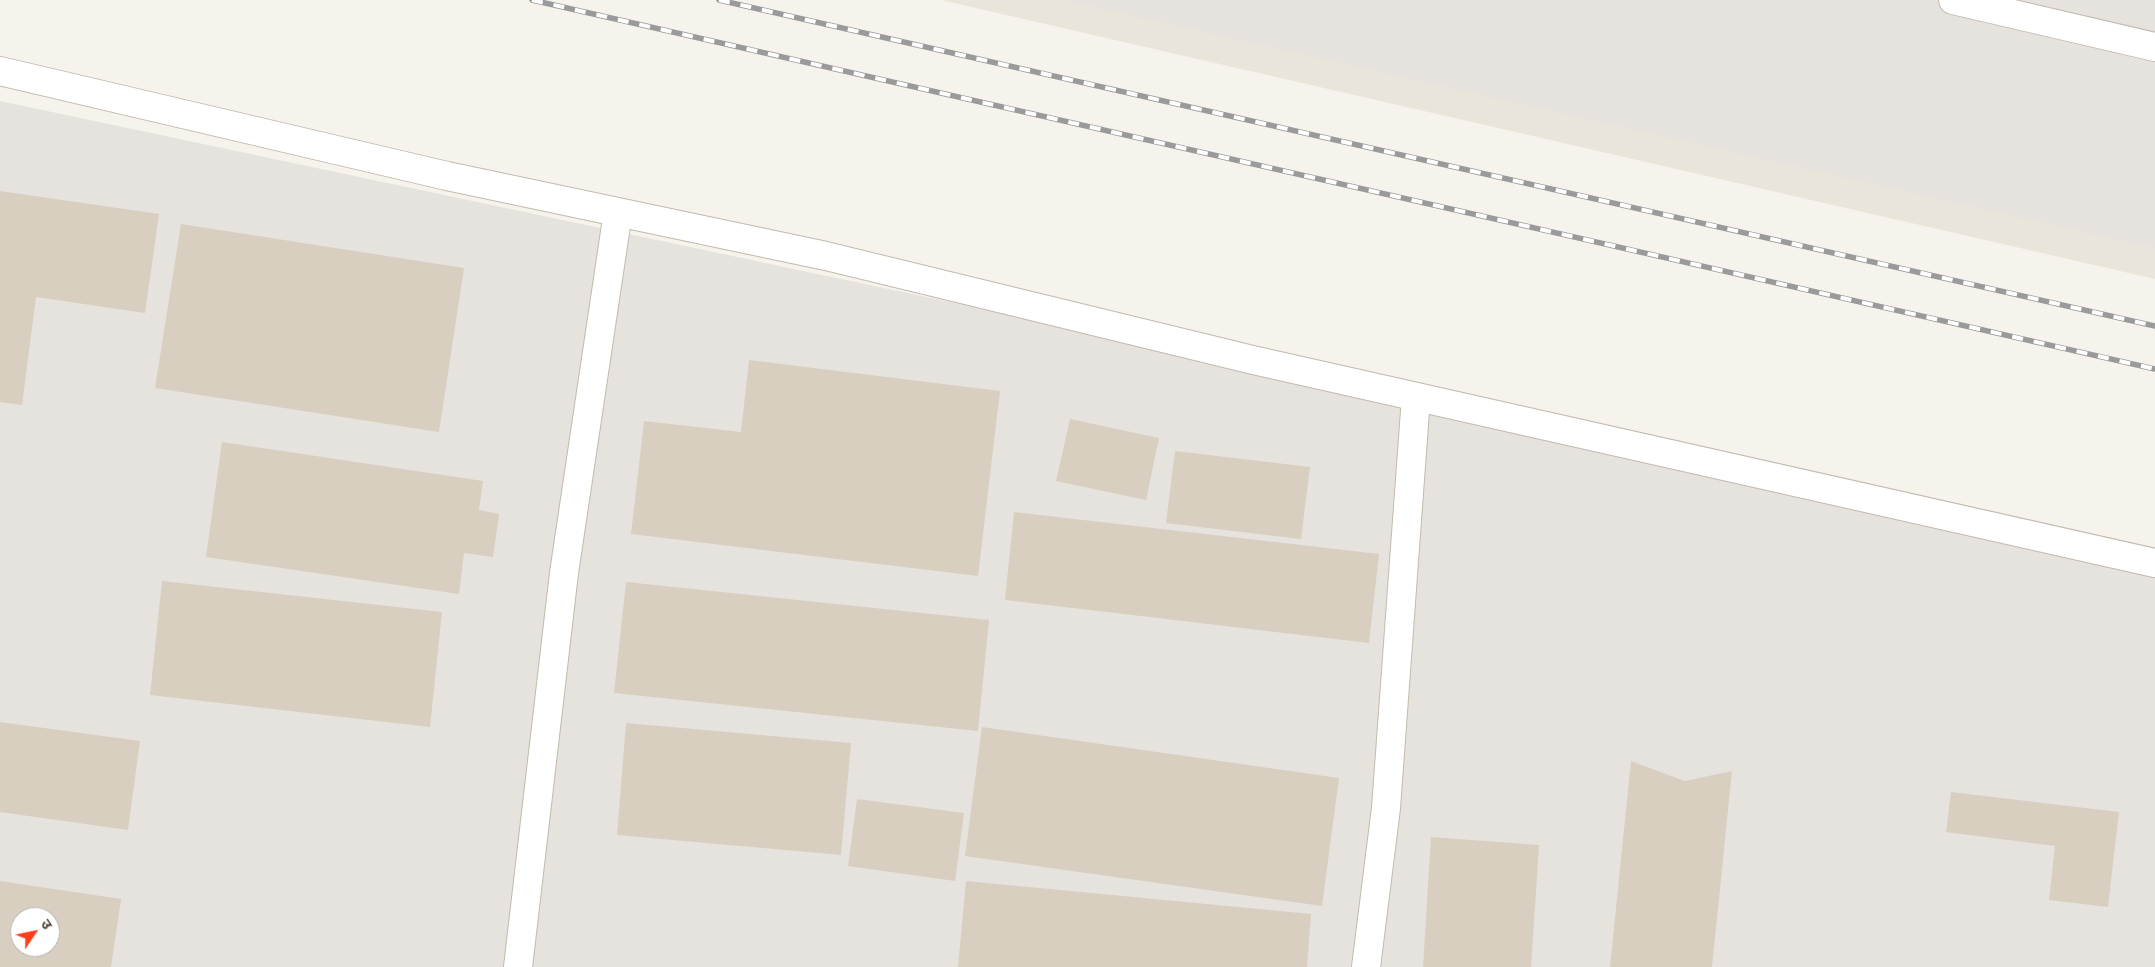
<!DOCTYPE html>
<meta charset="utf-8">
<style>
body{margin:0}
#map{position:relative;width:2155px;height:967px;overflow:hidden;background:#f6f3ec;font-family:"PT Sans Narrow","Noto Sans Devanagari",sans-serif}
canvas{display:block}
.north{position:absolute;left:10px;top:907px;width:50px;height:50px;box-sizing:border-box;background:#fff;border:1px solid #b7b4b0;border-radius:50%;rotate:56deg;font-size:14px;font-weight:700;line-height:20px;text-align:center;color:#4b4439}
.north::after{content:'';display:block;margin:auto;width:18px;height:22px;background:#fc3f1d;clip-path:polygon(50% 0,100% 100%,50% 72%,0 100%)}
</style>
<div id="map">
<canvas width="2155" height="967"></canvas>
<div class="north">उ</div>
</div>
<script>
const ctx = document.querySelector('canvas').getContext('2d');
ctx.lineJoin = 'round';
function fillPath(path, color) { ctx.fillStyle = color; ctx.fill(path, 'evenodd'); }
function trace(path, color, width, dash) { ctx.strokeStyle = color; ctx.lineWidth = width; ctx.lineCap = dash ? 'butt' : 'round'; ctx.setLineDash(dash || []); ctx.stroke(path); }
fillPath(new Path2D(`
 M 941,0 L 2155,0 L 2155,279 Z`), '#eae5da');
fillPath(new Path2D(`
 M 1064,0 L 2155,0 L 2155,248 Z
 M 0,101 L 2155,557 L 2155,967 L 0,967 ZM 20,917 L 50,917 L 50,947 L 20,947 Z`), '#e6e2dd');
fillPath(new Path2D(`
 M 0,191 L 159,214 L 145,313 L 36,297 L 22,405 L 0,402 Z
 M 181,224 L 464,268 L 439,432 L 155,388 Z
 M 749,360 L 1000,391 L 978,576 L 631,534 L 644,421 L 741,432 Z
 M 1070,419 L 1159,438 L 1146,500 L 1056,481 Z
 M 222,442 L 483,481 L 479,510 L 499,514 L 493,557 L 464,553 L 459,594 L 206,557 Z
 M 1175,451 L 1310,467 L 1301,539 L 1166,523 Z
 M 1014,512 L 1379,554 L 1369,643 L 1005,600 Z
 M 162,581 L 442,612 L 430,727 L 150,695 Z
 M 626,582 L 989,620 L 978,731 L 614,693 Z
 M 0,722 L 140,741 L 128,830 L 0,812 Z
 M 626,723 L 851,743 L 841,855 L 617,835 Z
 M 982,727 L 1339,778 L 1322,906 L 965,856 Z
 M 1631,761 L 1685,781 L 1732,771 L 1712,967 L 1610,967 Z
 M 1951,792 L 2119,812 L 2108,907 L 2049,900 L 2055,846 L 1946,832 Z
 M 857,799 L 964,813 L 955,881 L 848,866 Z
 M 1431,837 L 1539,845 L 1531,967 L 1423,967 Z
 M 0,881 L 121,899 L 111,967 L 0,967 ZM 20,917 L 50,917 L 50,947 L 20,947 Z
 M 966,881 L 1311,914 L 1307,967 L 958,967 Z`), '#d8cfc1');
const minor = new Path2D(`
 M 1953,0 L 2155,47
 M 0,71 L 447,176 L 826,256 L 1253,360 L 2155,563
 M 518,967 L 564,573 L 618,212
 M 1366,967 L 1386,808 L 1416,397`);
trace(minor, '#c2bbae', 30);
trace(minor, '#fff', 28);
const rail = new Path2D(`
 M 532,0 L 2155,369
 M 719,0 L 2155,326`);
trace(rail, '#9a9a9a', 5.5);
trace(rail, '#fff', 4, [11]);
</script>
